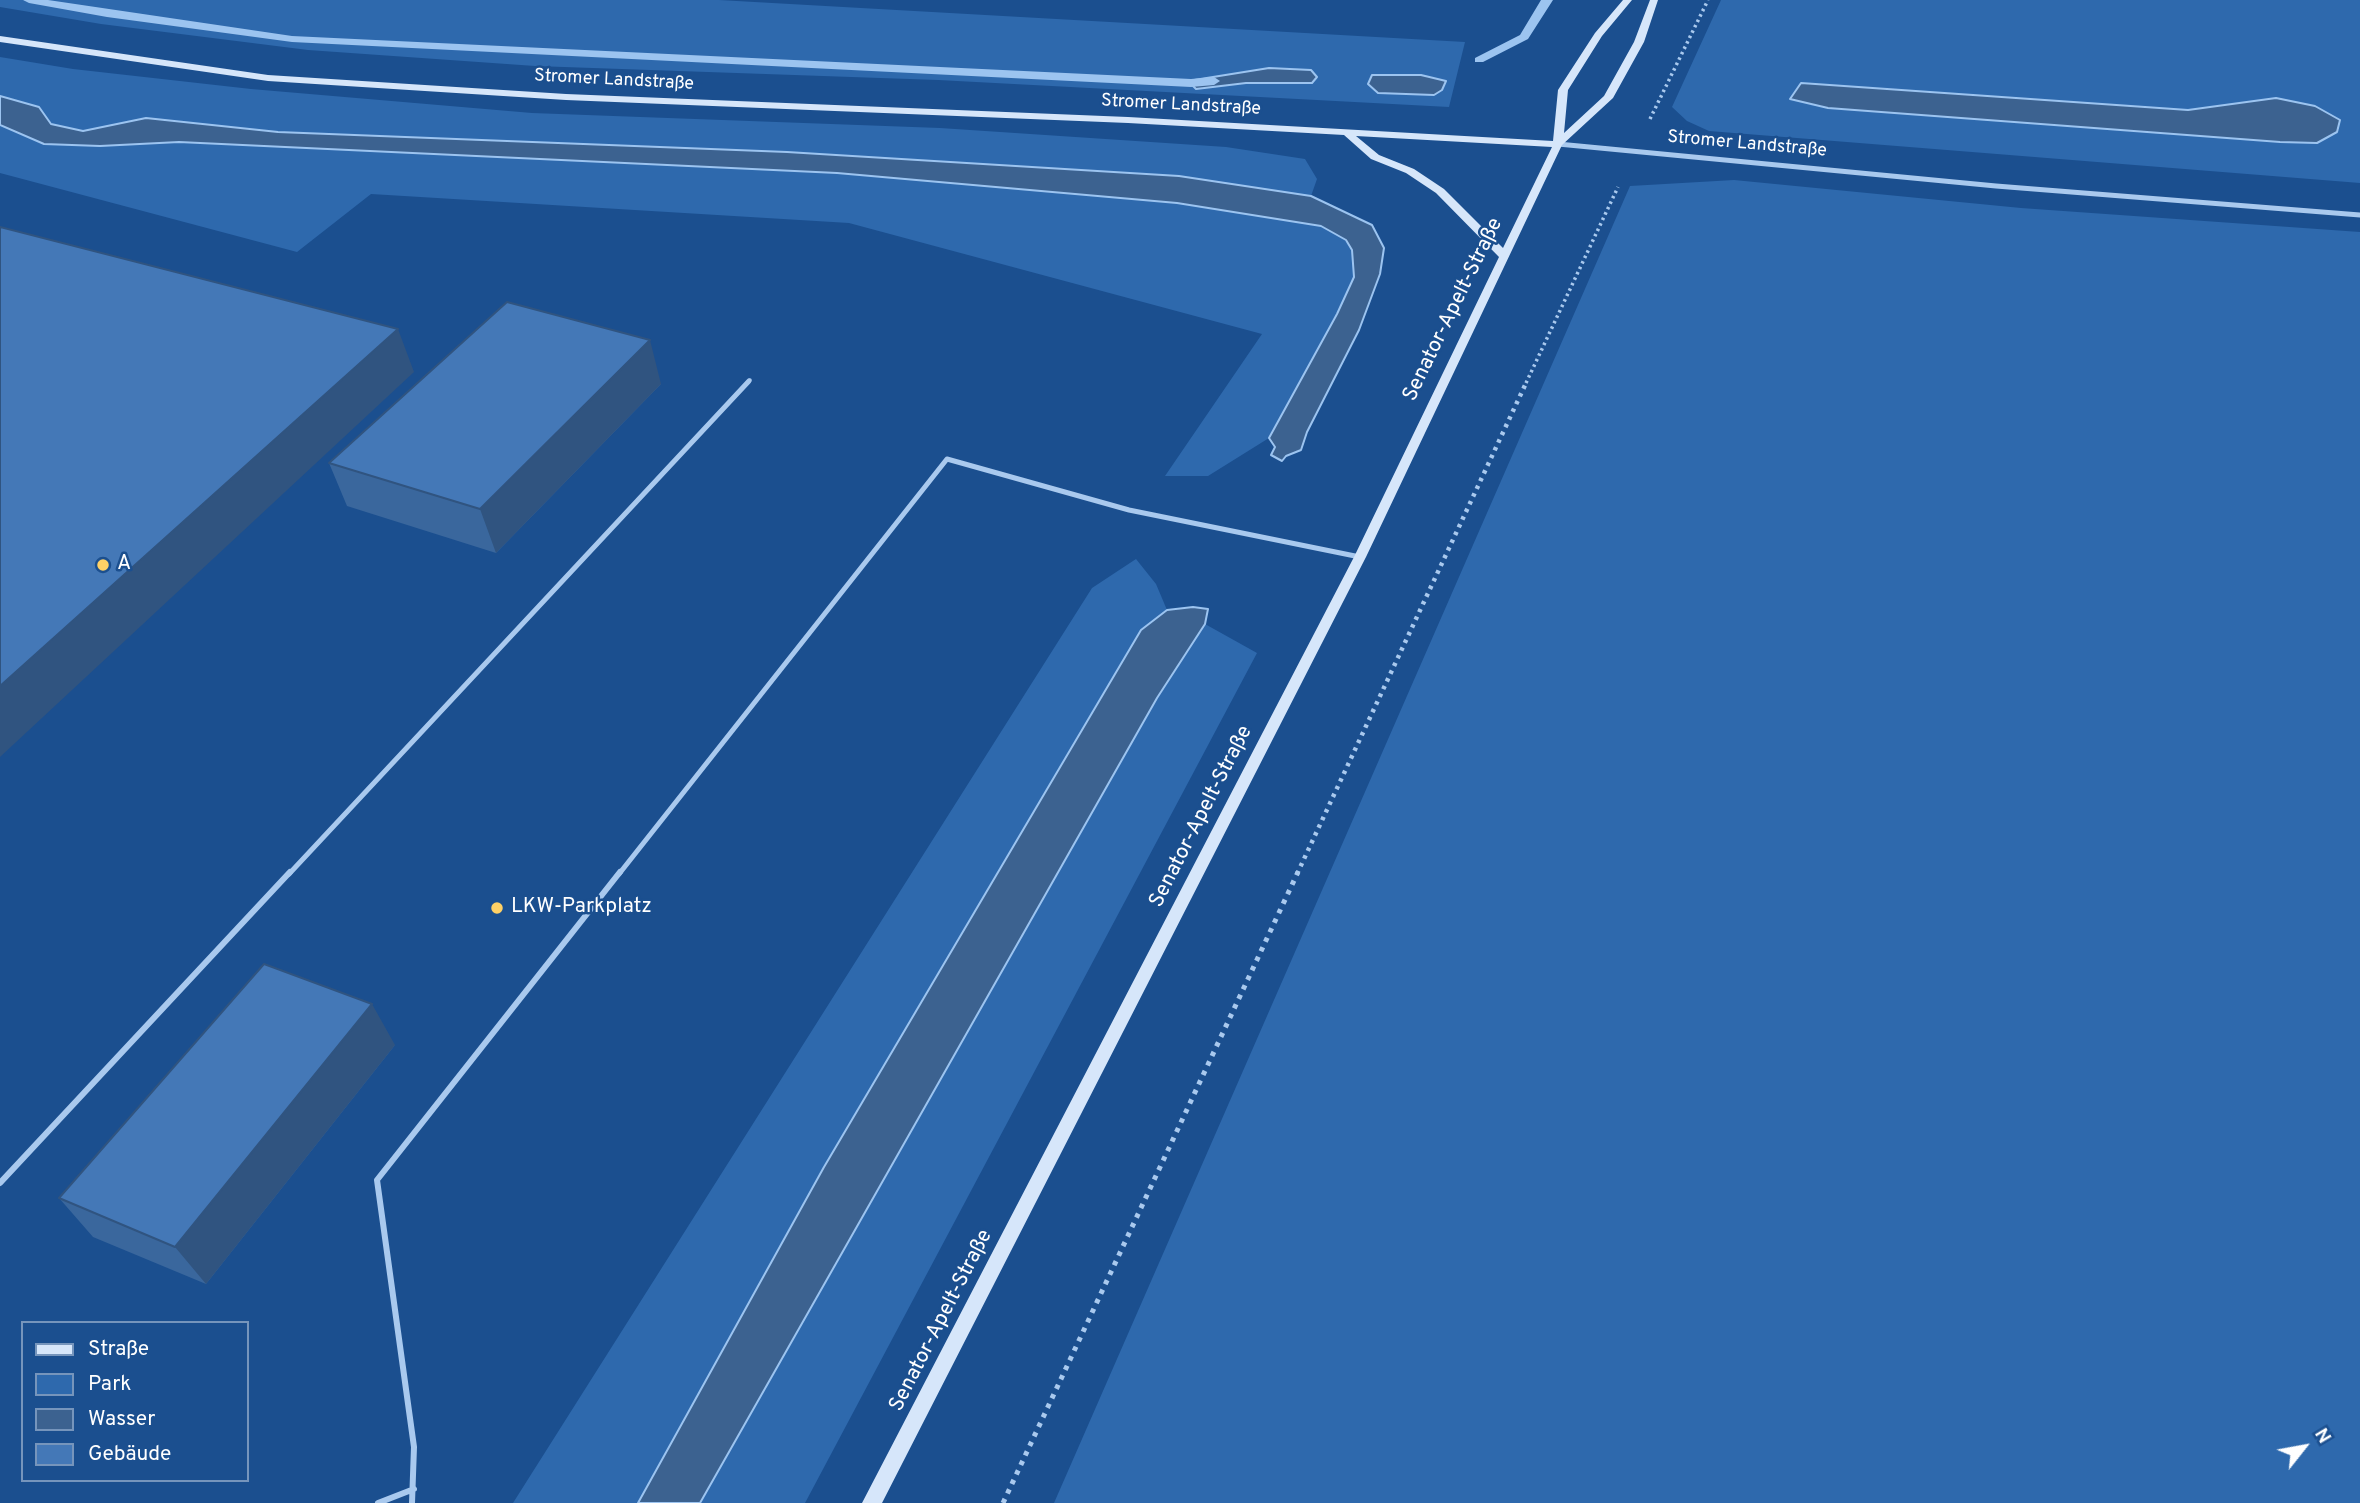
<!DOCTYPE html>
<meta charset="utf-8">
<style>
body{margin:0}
#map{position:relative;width:2360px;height:1503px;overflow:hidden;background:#1b4f8f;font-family:Overpass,sans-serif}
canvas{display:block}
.legend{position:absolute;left:21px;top:1321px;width:228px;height:161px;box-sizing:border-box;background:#1b4f8f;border:2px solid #7695bc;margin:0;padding:9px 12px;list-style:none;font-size:21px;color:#fff}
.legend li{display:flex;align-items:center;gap:14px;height:35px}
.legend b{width:35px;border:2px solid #7695bc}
.north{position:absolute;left:2269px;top:1412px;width:70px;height:70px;-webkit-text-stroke:5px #1b4f8f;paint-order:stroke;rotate:59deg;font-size:19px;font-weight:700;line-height:28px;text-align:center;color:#fff}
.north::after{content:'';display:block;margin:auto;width:24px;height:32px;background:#fff;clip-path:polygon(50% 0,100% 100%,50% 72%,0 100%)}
</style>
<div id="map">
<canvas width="2360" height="1503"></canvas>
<ul class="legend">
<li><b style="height:9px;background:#d6e6fa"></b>Straße</li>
<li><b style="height:19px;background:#2e69ad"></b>Park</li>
<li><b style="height:19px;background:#3c6290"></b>Wasser</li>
<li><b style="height:19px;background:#4478b7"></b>Gebäude</li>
</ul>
<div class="north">N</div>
</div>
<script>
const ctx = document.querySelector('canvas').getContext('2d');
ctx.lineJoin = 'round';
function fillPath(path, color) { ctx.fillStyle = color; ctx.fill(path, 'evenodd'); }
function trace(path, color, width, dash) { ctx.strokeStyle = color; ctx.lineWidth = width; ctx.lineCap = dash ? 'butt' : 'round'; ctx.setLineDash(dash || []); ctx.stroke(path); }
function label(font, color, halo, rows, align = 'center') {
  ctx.font = font + ' Overpass,sans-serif'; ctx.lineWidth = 5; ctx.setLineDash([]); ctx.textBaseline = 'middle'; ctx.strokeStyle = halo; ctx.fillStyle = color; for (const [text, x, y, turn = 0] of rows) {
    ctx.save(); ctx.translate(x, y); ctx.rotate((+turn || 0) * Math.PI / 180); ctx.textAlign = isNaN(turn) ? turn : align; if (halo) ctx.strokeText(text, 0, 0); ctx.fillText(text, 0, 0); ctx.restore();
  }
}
fillPath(new Path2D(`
 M 0,0 L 719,0 L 1465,42 L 1449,107 L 938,80 L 535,66 L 308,50 L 101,24 L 0,7 Z
 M 1721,0 L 2360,0 L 2360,183 L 1709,131 L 1687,121 L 1672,107 ZM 2276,98 L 2317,143 L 2280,142 L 1828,108 L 1791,99 L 2188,110 Z
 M 0,57 L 73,69 L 251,89 L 532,113 L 940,128 L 1226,147 L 1305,159 L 1317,179 L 1311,196 L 1179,176 L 787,152 L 278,132 L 146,118 L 83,131 L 51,124 L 39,107 L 0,96 Z
 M 0,125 L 44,144 L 100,146 L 179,142 L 837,173 L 1177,203 L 1321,226 L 1346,240 L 1352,250 L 1354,277 L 1337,314 L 1269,438 L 1208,476 L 1165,476 L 1262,334 L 849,223 L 371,194 L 297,252 L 0,173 Z
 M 1734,180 L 2021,208 L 2360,232 L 2360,1503 L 1054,1503 L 1630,186 Z
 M 1136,559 L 1156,584 L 1167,610 L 1141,630 L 824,1167 L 638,1503 L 513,1503 L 1092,588 Z
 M 1205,624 L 1257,653 L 805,1503 L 700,1503 L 1157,698 Z`), '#2e69ad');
const water = new Path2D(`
 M 1269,68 L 1311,70 L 1317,77 L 1312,83 L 1246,83 L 1196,89 L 1188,81 Z
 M 1372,75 L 1421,75 L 1446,81 L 1442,90 L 1434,95 L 1378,93 L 1368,84 Z
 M 1801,83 L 2188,110 L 2276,98 L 2315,106 L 2340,120 L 2337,132 L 2317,143 L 2280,142 L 1828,108 L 1790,99 Z
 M 0,96 L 39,107 L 51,124 L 83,131 L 146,118 L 278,132 L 787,152 L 1179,176 L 1311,196 L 1372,225 L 1384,248 L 1380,274 L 1359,330 L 1307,432 L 1301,450 L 1286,456 L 1282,461 L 1271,455 L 1275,447 L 1269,438 L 1337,314 L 1354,277 L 1352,250 L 1346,240 L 1321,226 L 1177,203 L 837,173 L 179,142 L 100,146 L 44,144 L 0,125 Z
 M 1193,607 L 1208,609 L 1205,624 L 1157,698 L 700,1503 L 638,1503 L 824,1167 L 1141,630 L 1167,610 Z`);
fillPath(water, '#3c6290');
trace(water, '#9cc4f0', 2);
fillPath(new Path2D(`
 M 23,0 L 48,0 L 292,36 L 1191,79 L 1214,77 L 1220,81 L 1214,85 L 1191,87 L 292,42 L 107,17 L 29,3 Z
 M 1541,0 L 1553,0 L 1528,39 L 1483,62 L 1475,62 L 1475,58 L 1520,35 Z`), '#9cc4f0');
trace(new Path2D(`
 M 1650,119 L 1708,0
 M 1526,383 L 1618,187`), '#a9c9ee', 3.5, [2.5, 3.5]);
trace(new Path2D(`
 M 1297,874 L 1527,381`), '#a9c9ee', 4.5, [3.5, 5]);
trace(new Path2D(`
 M 1003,1503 L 1298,872`), '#a9c9ee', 5, [4.5, 6]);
trace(new Path2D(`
 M 747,383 L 750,380`), '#a9c9ee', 3.5);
trace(new Path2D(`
 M 289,874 L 749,381
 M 619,874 L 947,459 L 1129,510 L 1360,557`), '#a9c9ee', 5);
trace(new Path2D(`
 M 0,1183 L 290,872
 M 378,1503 L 414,1489
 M 412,1503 L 414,1447 L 377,1180 L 620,872`), '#a9c9ee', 6);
trace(new Path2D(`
 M 1558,144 L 1996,186 L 2360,215`), '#a9c9ee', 5);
fillPath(new Path2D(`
 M 1623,0 L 1632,0 L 1602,36 L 1568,90 L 1564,133 L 1604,96 L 1634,42 L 1650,0 L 1658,0 L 1644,42 L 1613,98 L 1562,145 L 1366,557 L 882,1503 L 862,1503 L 1354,557 L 1499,257 L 1436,193 L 1406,173 L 1371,159 L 1344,135 L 1128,123 L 566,100 L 268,81 L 0,42 L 0,36 L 268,75 L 566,94 L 1128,117 L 1553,141 L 1558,90 L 1595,33 ZM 1356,136 L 1552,147 L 1503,248 L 1444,189 L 1414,169 L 1379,155 Z`), '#d6e6fa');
fillPath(new Path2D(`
 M 661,384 L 496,553 L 347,506 L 329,463 Z
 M 395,1045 L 206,1284 L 93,1237 L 59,1198 Z`), '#3a679d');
fillPath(new Path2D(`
 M 398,329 L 414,372 L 0,757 L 0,686 Z
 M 650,340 L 661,384 L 496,553 L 480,509 Z
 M 372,1004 L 395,1045 L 206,1284 L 175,1247 Z`), '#305480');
const building = new Path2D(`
 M 0,227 L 398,329 L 0,686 Z
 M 507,302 L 650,340 L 480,509 L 329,463 Z
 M 264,964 L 372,1004 L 175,1247 L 59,1198 Z`);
fillPath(building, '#4478b7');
trace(building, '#305480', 2);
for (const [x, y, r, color] of [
 [103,565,7,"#ffd166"],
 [497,908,7,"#ffd166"]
]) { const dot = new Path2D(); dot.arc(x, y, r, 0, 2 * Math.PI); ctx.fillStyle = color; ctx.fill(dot); trace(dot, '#1b4f8f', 2.5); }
label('18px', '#fff', '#1b4f8f', [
 ["Stromer Landstraße",614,81,3],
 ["Stromer Landstraße",1181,106,3],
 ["Stromer Landstraße",1747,145,5]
]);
label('21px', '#fff', '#1b4f8f', [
 ["Senator-Apelt-Straße",1454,310,-64],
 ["Senator-Apelt-Straße",1202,817,-63],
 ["Senator-Apelt-Straße",942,1321,-63]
]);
label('21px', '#fff', '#1b4f8f', [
 ["A",117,565],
 ["LKW-Parkplatz",511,908]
], 'left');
</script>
